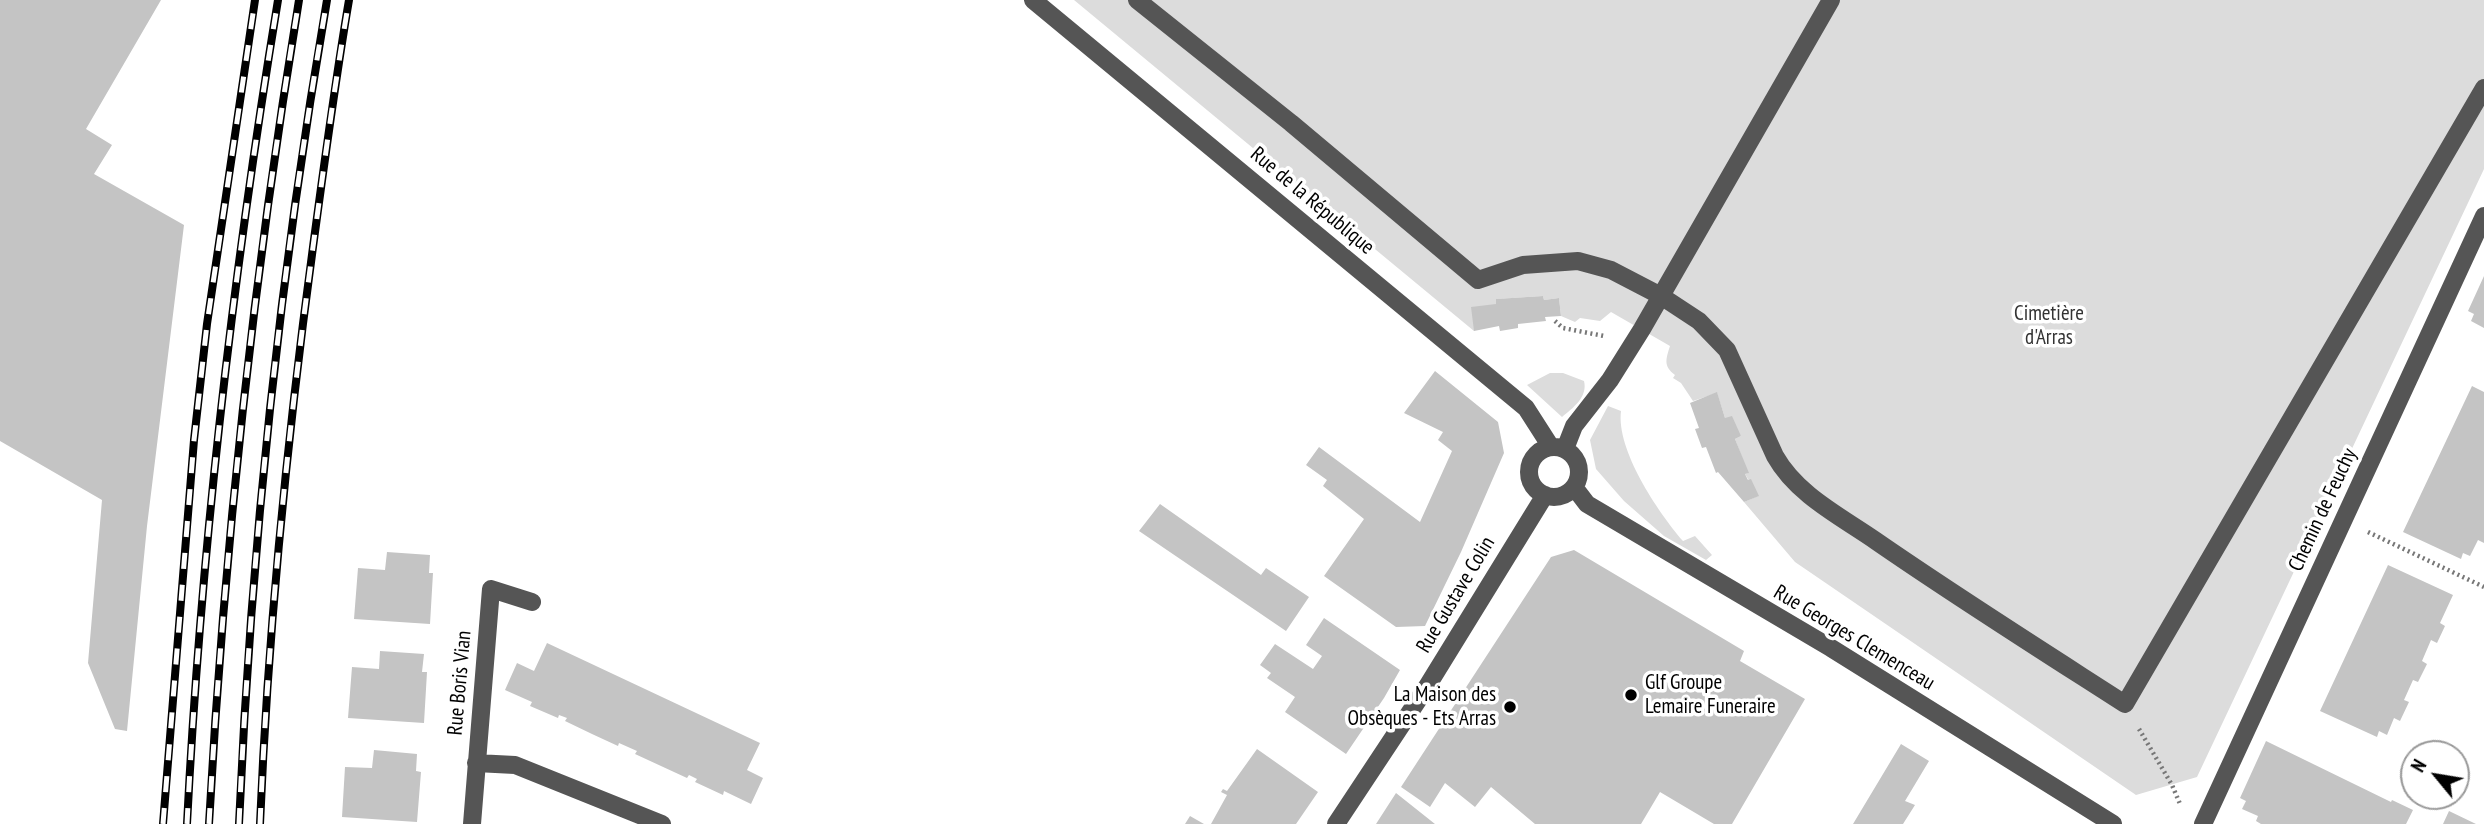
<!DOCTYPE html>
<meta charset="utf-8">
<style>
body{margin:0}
#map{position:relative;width:2484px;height:824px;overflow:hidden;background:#fff;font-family:"PT Sans Narrow",sans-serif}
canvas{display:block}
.north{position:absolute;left:2400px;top:740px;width:70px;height:70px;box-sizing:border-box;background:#fff;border:2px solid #999;border-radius:50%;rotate:300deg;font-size:19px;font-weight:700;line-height:28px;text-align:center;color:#000}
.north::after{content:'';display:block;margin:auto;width:24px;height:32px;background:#000;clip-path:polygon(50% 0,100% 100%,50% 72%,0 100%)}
</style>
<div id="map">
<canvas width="2484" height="824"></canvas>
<div class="north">N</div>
</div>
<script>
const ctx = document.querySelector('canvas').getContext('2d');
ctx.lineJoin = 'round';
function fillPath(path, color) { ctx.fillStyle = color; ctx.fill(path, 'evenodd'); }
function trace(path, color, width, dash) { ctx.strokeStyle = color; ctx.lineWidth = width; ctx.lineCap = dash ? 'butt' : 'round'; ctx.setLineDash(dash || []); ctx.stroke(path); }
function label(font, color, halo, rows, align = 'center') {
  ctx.font = font + ' "PT Sans Narrow",sans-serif'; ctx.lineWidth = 7; ctx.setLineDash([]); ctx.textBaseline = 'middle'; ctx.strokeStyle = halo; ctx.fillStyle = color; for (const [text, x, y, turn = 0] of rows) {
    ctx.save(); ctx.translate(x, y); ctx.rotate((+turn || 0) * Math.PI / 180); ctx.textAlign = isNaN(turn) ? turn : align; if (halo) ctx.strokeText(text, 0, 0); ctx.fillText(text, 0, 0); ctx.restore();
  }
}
fillPath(new Path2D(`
 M 1074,0 L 2484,0 L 2484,169 L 2197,777 L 2136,795 L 1795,562 L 1744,502 L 1758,496 L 1745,474 L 1748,473 L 1735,439 L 1741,436 L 1725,418 L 1717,393 L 1693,401 L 1681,383 L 1673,378 L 1675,375 C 1663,366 1666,359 1670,346 L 1611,312 L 1600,321 L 1580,318 L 1575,322 L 1561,316 L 1559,298 L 1544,300 L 1543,296 L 1497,299 L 1496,304 L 1474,331 Z
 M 1550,373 L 1563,373 L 1584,381 C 1588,397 1573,408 1562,417 L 1527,385 Z
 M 1608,406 L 1621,411 C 1616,450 1658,512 1683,541 L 1695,536 L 1712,555 L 1706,560 L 1664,536 L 1624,501 L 1596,469 L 1590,440 Z`), '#dcdcdc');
fillPath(new Path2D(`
 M 0,0 L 161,0 L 86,129 L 112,145 L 94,174 L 184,225 L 147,526 L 127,731 L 115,729 L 88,663 L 102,500 L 0,441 Z
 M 2484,276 L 2484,328 L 2471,321 L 2474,314 L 2468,311 Z
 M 1543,296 L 1544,300 L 1559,298 L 1561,316 L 1545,317 L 1546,321 L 1518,324 L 1518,328 L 1500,331 L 1499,326 L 1474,331 L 1471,307 L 1496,304 L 1496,299 Z
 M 1435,371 L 1498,422 L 1504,453 L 1461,552 L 1425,626 L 1396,627 L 1324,576 L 1364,519 L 1323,486 L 1327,480 L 1306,465 L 1319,447 L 1420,522 L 1452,451 L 1438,440 L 1443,432 L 1404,413 Z
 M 2472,386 L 2484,392 L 2484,543 L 2478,540 L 2470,556 L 2463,553 L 2461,559 L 2403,532 Z
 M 1717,392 L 1725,418 L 1732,416 L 1741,436 L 1735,439 L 1749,473 L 1745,474 L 1748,480 L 1751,479 L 1759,496 L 1744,502 L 1718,472 L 1716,473 L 1706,447 L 1702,448 L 1695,429 L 1699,428 L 1690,403 Z
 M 1160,504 L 1261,575 L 1266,568 L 1309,597 L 1286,631 L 1139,531 Z
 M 1574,550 L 1744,651 L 1740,661 L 1805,699 L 1732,824 L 1714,824 L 1660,792 L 1641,824 L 1535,824 L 1491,787 L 1475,807 L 1445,783 L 1430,807 L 1401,787 L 1551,557 Z
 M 387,552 L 430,555 L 429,573 L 433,573 L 430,624 L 354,619 L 358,568 L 385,570 Z
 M 2388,565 L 2453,595 L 2440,623 L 2445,626 L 2437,643 L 2431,640 L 2422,661 L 2427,664 L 2418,682 L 2413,680 L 2404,700 L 2409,702 L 2400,721 L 2394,718 L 2387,735 L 2379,731 L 2377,737 L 2320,711 Z
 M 1324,618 L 1400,670 L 1384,698 L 1346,754 L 1285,712 L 1295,697 L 1267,678 L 1271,673 L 1260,665 L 1275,644 L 1313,669 L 1322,656 L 1306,645 Z
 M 547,643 L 760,743 L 747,770 L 763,778 L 751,804 L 724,791 L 723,795 L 695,782 L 697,779 L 689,775 L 687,778 L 635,754 L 637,751 L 619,743 L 618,746 L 592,734 L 565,721 L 567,718 L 559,715 L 558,718 L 530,706 L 532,702 L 505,690 L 517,663 L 534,671 Z
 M 380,651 L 424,654 L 422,672 L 427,672 L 424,723 L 348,718 L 352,667 L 379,669 Z
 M 2266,741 L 2391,802 L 2392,800 L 2413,810 L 2406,824 L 2261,824 L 2256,821 L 2258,816 L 2242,809 L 2246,801 L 2240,798 Z
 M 1901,744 L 1929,761 L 1905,801 L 1915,805 L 1903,824 L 1853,824 Z
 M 1257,749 L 1318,792 L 1296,824 L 1211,824 L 1227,795 L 1221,792 L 1223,789 L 1227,791 Z
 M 374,750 L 417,754 L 416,771 L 421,772 L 417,822 L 342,817 L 345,767 L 372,768 Z
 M 1396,793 L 1435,824 L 1376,824 Z
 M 2449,811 L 2476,824 L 2443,824 Z
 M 1190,816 L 1204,824 L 1185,824 Z`), '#c4c4c4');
trace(new Path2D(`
 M 1555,321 L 1563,328 L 1604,336
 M 2368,532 L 2484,587
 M 2139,729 L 2172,785 L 2180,804`), '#777', 4.5, [2, 3.5]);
trace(new Path2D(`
 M 1033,0 L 1526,408 L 1551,447
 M 1137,0 L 1291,123 L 1478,280 L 1523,265 L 1578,261 L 1611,270 L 1661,296 L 1699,321 L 1727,350 L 1775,456 C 1797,495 1840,516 1876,541 C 1957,597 2041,650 2125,704 L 2484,88
 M1529 472a25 25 0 1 1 50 0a25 25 0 1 1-50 0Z
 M 1565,449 L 1574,426 L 1610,380 L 1642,329 L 1831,0
 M 1574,487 L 1587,504 L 1831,648 L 2113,824
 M 476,763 L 515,765 L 662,824
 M 472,824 L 491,589 L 532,602
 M 1336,824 L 1428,685 L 1545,495
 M 2203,824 L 2484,216`), '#555', 18);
const rail = new Path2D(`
 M 163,824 L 194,440 L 207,324 L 255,0
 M 187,824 C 201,547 233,273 278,0
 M 209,824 C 224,548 254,273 299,0
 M 239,824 C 251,548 280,272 327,0
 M 260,824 C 268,631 287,439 313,247 C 324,165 335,82 349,0`);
trace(rail, '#000', 8);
trace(rail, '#fff', 5, [16]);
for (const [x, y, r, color] of [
 [1631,695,7,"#000"],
 [1510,707,7,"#000"]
]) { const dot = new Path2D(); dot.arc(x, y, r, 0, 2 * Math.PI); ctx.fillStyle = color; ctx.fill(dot); trace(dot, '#fff', 2.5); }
label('21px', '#000', '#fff', [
 ["Rue de la République",1312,201,40],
 ["Chemin de Feuchy",2323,510,-65],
 ["Rue Gustave Colin",1456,595,-59],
 ["Rue Georges Clemenceau",1854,638,31],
 ["Rue Boris Vian",460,683,-85]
]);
label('21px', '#333', '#fff', [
 ["Cimetière",2049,314],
 ["d'Arras",2049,338]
]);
label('21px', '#000', '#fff', [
 ["Glf Groupe",1645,683],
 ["Lemaire Funeraire",1645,707],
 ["La Maison des",1496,695,"right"],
 ["Obsèques - Ets Arras",1496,719,"right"]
], 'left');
</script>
